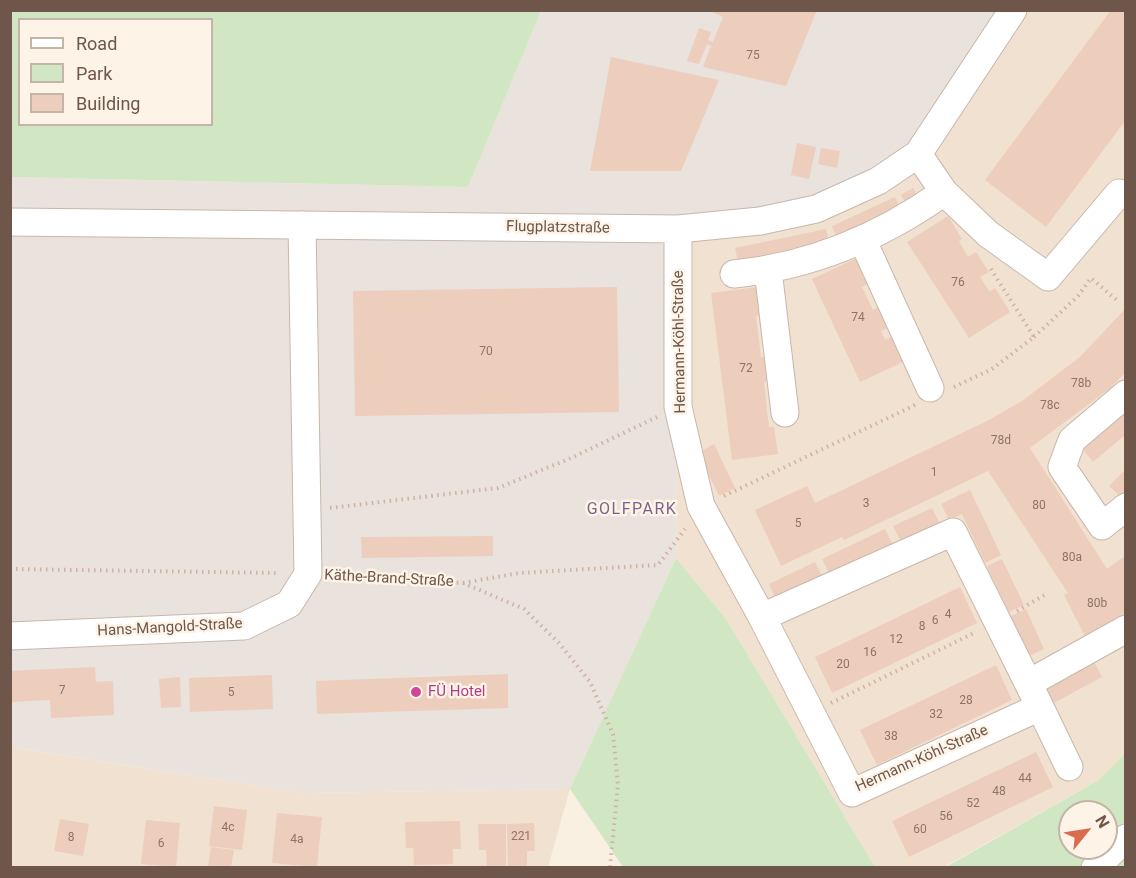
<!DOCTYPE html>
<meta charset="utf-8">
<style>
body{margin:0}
#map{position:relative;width:1136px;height:878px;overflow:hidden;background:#faf0e2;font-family:Roboto,sans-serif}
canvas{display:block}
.frame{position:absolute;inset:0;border:12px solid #6f564b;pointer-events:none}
.legend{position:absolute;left:18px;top:18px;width:195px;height:108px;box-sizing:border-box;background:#fdf4e7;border:2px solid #c4b5a9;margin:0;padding:8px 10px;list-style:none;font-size:18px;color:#6f564b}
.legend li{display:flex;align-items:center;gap:12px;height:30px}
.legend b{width:30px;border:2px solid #c4b5a9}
.north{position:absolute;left:1058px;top:800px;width:60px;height:60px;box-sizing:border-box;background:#fdf4e7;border:2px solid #c4b5a9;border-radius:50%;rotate:60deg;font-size:16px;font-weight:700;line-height:24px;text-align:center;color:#6f564b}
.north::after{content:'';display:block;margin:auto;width:21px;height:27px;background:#da6b50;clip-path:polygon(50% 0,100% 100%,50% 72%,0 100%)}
</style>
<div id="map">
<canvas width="1136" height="878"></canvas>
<div class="frame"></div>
<ul class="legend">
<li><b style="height:8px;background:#fff"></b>Road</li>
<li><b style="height:16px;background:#d1e6c2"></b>Park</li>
<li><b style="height:16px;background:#edcebc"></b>Building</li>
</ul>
<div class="north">N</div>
</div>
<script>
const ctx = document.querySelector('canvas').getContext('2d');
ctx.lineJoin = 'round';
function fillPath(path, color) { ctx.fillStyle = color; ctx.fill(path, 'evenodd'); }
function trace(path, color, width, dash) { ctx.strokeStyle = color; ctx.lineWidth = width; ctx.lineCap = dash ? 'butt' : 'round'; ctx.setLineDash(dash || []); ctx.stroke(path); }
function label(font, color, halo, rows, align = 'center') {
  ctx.font = font + ' Roboto,sans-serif'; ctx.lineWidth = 5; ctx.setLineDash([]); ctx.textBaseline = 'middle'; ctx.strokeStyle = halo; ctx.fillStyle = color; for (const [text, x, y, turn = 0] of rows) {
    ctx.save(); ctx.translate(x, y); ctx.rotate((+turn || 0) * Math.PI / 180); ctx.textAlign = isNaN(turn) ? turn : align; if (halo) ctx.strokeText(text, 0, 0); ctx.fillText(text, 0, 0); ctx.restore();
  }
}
fillPath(new Path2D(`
 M 1013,11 L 1125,11 L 1125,753 L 1099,780 L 944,867 L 875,867 L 726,619 L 676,558 L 678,229 Z
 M 10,747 L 303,793 L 570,789 L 548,867 L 11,867 Z`), '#f1e1d1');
fillPath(new Path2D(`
 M 541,11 L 1013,11 L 918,154 L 878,181 L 678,229 L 676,558 L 570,789 L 303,793 L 11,747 L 10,177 L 468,187 Z`), '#e9e2dd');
fillPath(new Path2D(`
 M 11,10 L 541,10 L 541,11 L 468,187 L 11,177 ZM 20,20 L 212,20 L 212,124 L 20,124 Z
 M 676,558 L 726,619 L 875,867 L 623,867 L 570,789 Z
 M 1125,753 L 1125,867 L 944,868 L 1099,780 ZM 1070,812 L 1106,812 L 1106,848 L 1070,848 Z`), '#d1e6c2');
fillPath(new Path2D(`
 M 817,10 L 786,86 L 703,67 L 711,46 L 707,44 L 699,64 L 687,61 L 699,28 L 711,32 L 708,40 L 713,42 L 723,17 L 708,10 Z
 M 1111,10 L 1125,10 L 1125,121 L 1046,227 L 985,180 Z
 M 611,57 L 719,80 L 681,171 L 590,171 Z
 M 797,143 L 816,147 L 809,179 L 791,175 Z
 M 821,148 L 840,151 L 837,168 L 818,164 Z
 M 913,188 L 918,197 L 906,204 L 901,195 Z
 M 895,197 L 902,213 L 838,242 L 832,226 Z
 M 948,216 L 962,239 L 959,241 L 968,257 L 976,252 L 989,272 L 980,277 L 990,292 L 995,288 L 1010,312 L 969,338 L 907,242 Z
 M 826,229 L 830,245 L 739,266 L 735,248 Z
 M 857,258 L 869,283 L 862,287 L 873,310 L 880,306 L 890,327 L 881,331 L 885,340 L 891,337 L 903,362 L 860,382 L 812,279 Z
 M 617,287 L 619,412 L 355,416 L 353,291 Z
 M 757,287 L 761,315 L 756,316 L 761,357 L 770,356 L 773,381 L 764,382 L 769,427 L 774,427 L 778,454 L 732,460 L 711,293 Z
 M 1125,309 L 1125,373 L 1109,389 L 1030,448 L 1107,569 L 1125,556 L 1125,613 L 1085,636 L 1064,595 L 1068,593 L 988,471 L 844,540 L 842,537 L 781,566 L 755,510 L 807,486 L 815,503 L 987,421 L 1022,401 L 1080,357 Z
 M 1125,410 L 1125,435 L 1093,462 L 1081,447 Z
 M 714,444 L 735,488 L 719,496 L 698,453 Z
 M 1125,470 L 1125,496 L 1123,499 L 1109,486 Z
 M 970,490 L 1001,555 L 985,563 L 962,514 L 949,520 L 941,504 Z
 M 932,508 L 940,524 L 901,542 L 893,526 Z
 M 885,529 L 893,545 L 830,575 L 822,559 Z
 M 493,536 L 493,556 L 362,558 L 361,537 Z
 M 1002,559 L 1024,605 L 1009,612 L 987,566 Z
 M 815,562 L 823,578 L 776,600 L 769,584 Z
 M 960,587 L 977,623 L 832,693 L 815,657 Z
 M 1026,609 L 1044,649 L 1029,656 L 1011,616 Z
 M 1094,662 L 1102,677 L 1052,704 L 1044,688 Z
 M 996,665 L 1012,700 L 877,765 L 860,730 Z
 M 95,667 L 96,682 L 113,681 L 114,715 L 51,718 L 50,700 L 10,702 L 10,671 Z
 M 508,674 L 508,708 L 317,714 L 316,681 Z
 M 272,675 L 273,709 L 190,712 L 189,678 Z
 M 180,677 L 181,707 L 161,708 L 159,679 Z
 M 1036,752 L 1053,787 L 909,857 L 892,821 Z
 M 214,806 L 247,810 L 242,850 L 209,846 Z
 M 277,813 L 322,817 L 317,867 L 272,863 Z
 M 60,819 L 89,824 L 83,856 L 54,851 Z
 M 146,820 L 180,823 L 176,867 L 141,864 Z
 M 460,821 L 461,849 L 453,849 L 453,864 L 414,865 L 413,848 L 406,848 L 405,822 Z
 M 534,823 L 535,851 L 527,851 L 527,866 L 508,867 L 507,824 Z
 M 478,824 L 506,824 L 506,867 L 487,867 L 486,850 L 479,850 Z
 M 211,847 L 234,850 L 231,867 L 208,867 Z`), '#edcebc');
const minor = new Path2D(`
 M 918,154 L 944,192 L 988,234 L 1048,277 L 1119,193 L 1126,196
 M 10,222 L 678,229 L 760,221 L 816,209 L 878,181 L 918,154 L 1013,10
 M 678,229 L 678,407 L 701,506 L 762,617 L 953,532 L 1040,707 L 852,793 L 762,617
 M 863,241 L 930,388
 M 768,270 L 785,413
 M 734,274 C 812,266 881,237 944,192
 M 1126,394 L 1072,440 L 1062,467 L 1102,526 L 1126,507
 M 10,636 L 244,626 L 289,604 L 308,574 L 302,225
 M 1029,683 L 1126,629
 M 1040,707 L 1069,767
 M 1095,868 L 1126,838`);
trace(minor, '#c9b7aa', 29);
trace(new Path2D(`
 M 1034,337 L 1078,296 L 1091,278 L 1118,301
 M 954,387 L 992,369 L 1034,337 L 989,266
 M 724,496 L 915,405
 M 330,508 L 498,488 L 571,458 L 657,417
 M 10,569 L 279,573
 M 331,575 L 463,583 L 524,609 L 559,643 L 590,682 L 613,734 L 618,784 L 610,868
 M 463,583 L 519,573 L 658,565 L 685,529
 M 1017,611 L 1048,593
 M 831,703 L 976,632`), '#d1b1a0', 4, [1.5, 4.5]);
trace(minor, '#fff', 27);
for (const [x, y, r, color] of [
 [416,692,6,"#d1479c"]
]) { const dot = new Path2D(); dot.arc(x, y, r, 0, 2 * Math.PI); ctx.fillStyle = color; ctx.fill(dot); trace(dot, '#fdf4e7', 2); }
label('12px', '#8e7467', null, [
 ["75",753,56],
 ["76",958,283],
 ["74",858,318],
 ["70",486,352],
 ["72",746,369],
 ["78b",1081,384],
 ["78c",1050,406],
 ["78d",1001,441],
 ["1",934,473],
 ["3",866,504],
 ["80",1039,506],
 ["5",798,524],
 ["80a",1072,558],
 ["80b",1097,604],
 ["4",948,615],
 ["6",935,621],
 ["8",922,627],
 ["12",896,640],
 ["16",870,653],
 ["20",843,665],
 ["7",62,691],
 ["5",231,693],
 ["28",966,701],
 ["32",936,715],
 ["38",891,737],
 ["44",1025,779],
 ["48",999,792],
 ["52",973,804],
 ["56",946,817],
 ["4c",228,828],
 ["60",920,830],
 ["221",521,837],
 ["8",71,838],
 ["4a",297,840],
 ["6",161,844]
]);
label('15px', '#6f564b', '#fdf4e7', [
 ["Flugplatzstraße",558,228,1],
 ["Hermann-Köhl-Straße",680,342,-91],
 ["Käthe-Brand-Straße",389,579,3],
 ["Hans-Mangold-Straße",170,628,-3],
 ["Hermann-Köhl-Straße",922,759,-24]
]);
label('15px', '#b23c85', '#fdf4e7', [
 ["FÜ Hotel",428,692]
], 'left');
ctx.letterSpacing = '1.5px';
label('16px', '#7c638c', '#fdf4e7', [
 ["GOLFPARK",632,510]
]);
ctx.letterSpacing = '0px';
</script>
